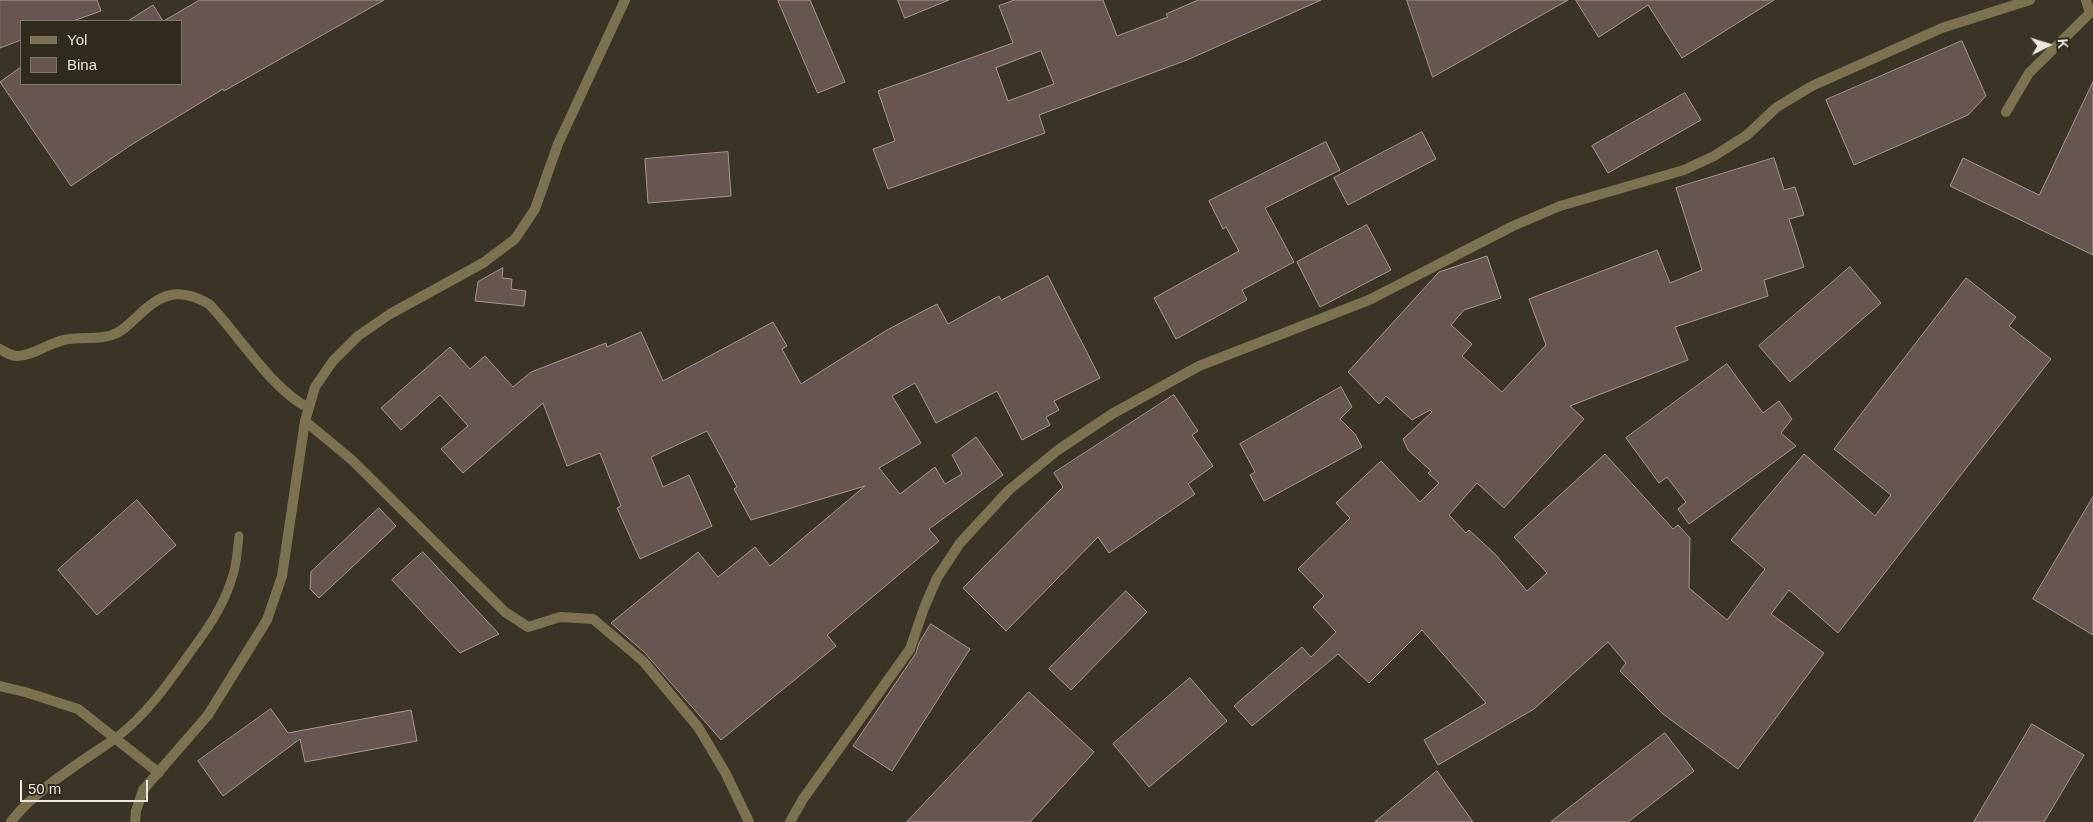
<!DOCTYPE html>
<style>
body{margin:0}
#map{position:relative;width:2093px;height:822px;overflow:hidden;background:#393425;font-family:Arial,sans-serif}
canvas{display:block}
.legend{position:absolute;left:20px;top:20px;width:162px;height:65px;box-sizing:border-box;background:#2f2a1c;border:1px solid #7a766a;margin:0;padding:6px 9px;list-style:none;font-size:15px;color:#ebe7de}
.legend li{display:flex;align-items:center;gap:10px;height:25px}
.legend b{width:25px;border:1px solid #7a766a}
.north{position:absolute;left:2023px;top:20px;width:50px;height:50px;-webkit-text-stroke:4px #2f2a1c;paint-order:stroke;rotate:85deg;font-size:14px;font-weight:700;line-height:20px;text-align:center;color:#ebe7de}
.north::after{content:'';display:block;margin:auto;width:18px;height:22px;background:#ebe7de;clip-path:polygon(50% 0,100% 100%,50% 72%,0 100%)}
.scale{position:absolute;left:20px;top:780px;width:128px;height:22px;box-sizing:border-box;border:2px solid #ebe7de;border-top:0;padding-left:6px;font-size:15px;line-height:18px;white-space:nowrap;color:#ebe7de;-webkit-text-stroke:4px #2f2a1c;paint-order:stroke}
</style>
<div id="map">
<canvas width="2093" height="822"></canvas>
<ul class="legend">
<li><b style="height:6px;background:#7d7250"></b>Yol</li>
<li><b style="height:14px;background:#67554f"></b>Bina</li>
</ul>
<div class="north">K</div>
<div class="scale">50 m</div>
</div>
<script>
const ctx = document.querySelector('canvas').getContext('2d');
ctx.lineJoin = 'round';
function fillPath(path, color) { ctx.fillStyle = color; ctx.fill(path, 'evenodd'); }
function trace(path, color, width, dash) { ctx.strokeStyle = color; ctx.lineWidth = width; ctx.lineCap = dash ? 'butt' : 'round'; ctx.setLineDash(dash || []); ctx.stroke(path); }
const building = new Path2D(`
 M 0,0 L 97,0 L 101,11 L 73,21 L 21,21 L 21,40 L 0,48 Z
 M 200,0 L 384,0 L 224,91 L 223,89 L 131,145 L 71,186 L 0,82 L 21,67 L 21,84 L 181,84 L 181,21 L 128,21 L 153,5 L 163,21 Z
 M 778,0 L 810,0 L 845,82 L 818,93 Z
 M 898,0 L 949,0 L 905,18 Z
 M 1015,0 L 1103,0 L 1117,36 L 1168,17 L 1166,14 L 1198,0 L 1321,0 L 1187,60 L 1039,115 L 1045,133 L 888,189 L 873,149 L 895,141 L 878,91 L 1013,43 L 999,6 ZM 1041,51 L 1054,84 L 1008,101 L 996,68 Z
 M 1407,0 L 1568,0 L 1433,77 Z
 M 1576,0 L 1774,0 L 1682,58 L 1648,5 L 1599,37 Z
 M 1962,41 L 1986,96 L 1968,115 L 1854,165 L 1826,100 Z
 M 2093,82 L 2093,255 L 1950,186 L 1963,158 L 2039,195 Z
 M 1685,93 L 1701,120 L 1608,173 L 1592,146 Z
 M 1422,132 L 1436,159 L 1348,205 L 1334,178 Z
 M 1326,142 L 1340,170 L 1265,208 L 1294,262 L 1242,290 L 1247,300 L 1176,339 L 1154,298 L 1239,251 L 1226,227 L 1223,229 L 1209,201 Z
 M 728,152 L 731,196 L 648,203 L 645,159 Z
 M 1774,158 L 1784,190 L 1795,187 L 1804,215 L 1789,219 L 1804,267 L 1764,280 L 1768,296 L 1675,327 L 1688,360 L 1570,406 L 1584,419 L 1504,508 L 1477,483 L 1449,515 L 1466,533 L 1469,530 L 1495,554 L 1527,591 L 1547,573 L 1514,537 L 1605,454 L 1673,529 L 1678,525 L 1690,538 L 1689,588 L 1727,620 L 1765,569 L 1731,540 L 1804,454 L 1875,516 L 1891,495 L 1834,449 L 1966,278 L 2016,317 L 2009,326 L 2051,359 L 1838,633 L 1789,590 L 1771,614 L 1824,653 L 1738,769 L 1663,714 L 1620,671 L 1626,663 L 1608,642 L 1534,709 L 1438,765 L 1424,740 L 1486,703 L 1422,630 L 1369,683 L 1338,654 L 1252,726 L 1234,706 L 1302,647 L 1311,657 L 1336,632 L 1313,607 L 1324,596 L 1298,569 L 1350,518 L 1336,503 L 1381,461 L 1420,502 L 1439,483 L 1428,473 L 1431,471 L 1408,450 L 1403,439 L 1432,412 L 1430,410 L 1412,420 L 1386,396 L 1379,404 L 1348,372 L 1439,272 L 1487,256 L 1501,298 L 1464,310 L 1451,325 L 1472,344 L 1462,356 L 1502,392 L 1546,345 L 1529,299 L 1657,250 L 1670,283 L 1702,270 L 1676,188 Z
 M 1367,225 L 1391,270 L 1320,307 L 1297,262 Z
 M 1850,267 L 1881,303 L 1790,382 L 1759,346 Z
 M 503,268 L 502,278 L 512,279 L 511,289 L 526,291 L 524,306 L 475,301 L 478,282 Z
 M 1048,276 L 1100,378 L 1054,401 L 1059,410 L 1046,417 L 1050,425 L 1022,440 L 997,391 L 936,423 L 915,383 L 892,396 L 921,443 L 879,468 L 900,494 L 935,467 L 945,484 L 962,474 L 952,455 L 976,437 L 1003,475 L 929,529 L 939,541 L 827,635 L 836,646 L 721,740 L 644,652 L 611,623 L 698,552 L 718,577 L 755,547 L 770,566 L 865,486 L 751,520 L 734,489 L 737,487 L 707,431 L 651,457 L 663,487 L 689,475 L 712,526 L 640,559 L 617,508 L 621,506 L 600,453 L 567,466 L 543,403 L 463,473 L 441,449 L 468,426 L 440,395 L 401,430 L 381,408 L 450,347 L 470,369 L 485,356 L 513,387 L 531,372 L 606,343 L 607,347 L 641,332 L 663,381 L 773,322 L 787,346 L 782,349 L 801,384 L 887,330 L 937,304 L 948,324 L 999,296 L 1001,300 Z
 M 1727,364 L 1763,413 L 1779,401 L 1792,419 L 1781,433 L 1796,446 L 1689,524 L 1678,509 L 1686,502 L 1667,477 L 1659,483 L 1626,438 Z
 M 1341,387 L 1352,407 L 1340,419 L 1355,434 L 1362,447 L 1264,501 L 1250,475 L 1255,472 L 1240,444 Z
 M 1174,395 L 1198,431 L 1192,435 L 1213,466 L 1188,484 L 1195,494 L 1109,553 L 1098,537 L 1006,631 L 963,588 L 1063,487 L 1054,473 Z
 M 2093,497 L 2093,635 L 2033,599 Z
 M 137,500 L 176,545 L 97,615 L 58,570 Z
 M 379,508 L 396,526 L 319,598 L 310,589 L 311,572 Z
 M 423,552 L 499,634 L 460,653 L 392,580 Z
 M 1126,591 L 1147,612 L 1071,690 L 1049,669 Z
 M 931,624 L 970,649 L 892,771 L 853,746 L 916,653 L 919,643 Z
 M 1190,678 L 1227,721 L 1149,787 L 1113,744 Z
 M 1029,692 L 1094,752 L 1030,822 L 907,822 Z
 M 271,709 L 288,733 L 411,710 L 417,741 L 305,762 L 300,739 L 223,796 L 198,761 Z
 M 2032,724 L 2084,755 L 2044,822 L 1974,822 Z
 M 1665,733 L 1694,771 L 1628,822 L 1551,822 Z
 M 1437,771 L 1473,822 L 1375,822 Z`);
fillPath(building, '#67554f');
trace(building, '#ab9791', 1);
trace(new Path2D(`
 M 116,738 C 147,714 167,685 189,654 C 206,631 222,609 231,581 C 237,567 237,551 239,536`), '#7d7250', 9);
trace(new Path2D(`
 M 2006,112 L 2029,73 L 2090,13 L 2086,0
 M 0,349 C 6,353 11,356 17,356 C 34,356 48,343 64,340 C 82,336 101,341 117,333 C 125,329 131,322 138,316 C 161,293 179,287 209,304 C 238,334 273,391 309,408
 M 305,421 L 352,460 L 505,612 L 528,627 L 560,617 L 593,619 L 643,661 L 698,727 L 725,772 L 749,822
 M 0,686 L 25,692 L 78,709 L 159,773
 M 11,822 C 33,791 84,760 116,738
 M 135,822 L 136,811 L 143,790 L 208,715 L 267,620 L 282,576 L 305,421 L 315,387 L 333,361 L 358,336 L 390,314 L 483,263 L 515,239 L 535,209 L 558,144 L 625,0
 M 790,822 L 803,799 L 910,649 L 924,608 L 937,578 L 960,543 L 1009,490 L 1058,450 L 1112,414 L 1199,366 L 1369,300 L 1513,226 L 1560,206 L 1684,170 L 1714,156 L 1747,135 L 1777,107 L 1812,86 L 1942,28 L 2030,0`), '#7d7250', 10);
</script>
